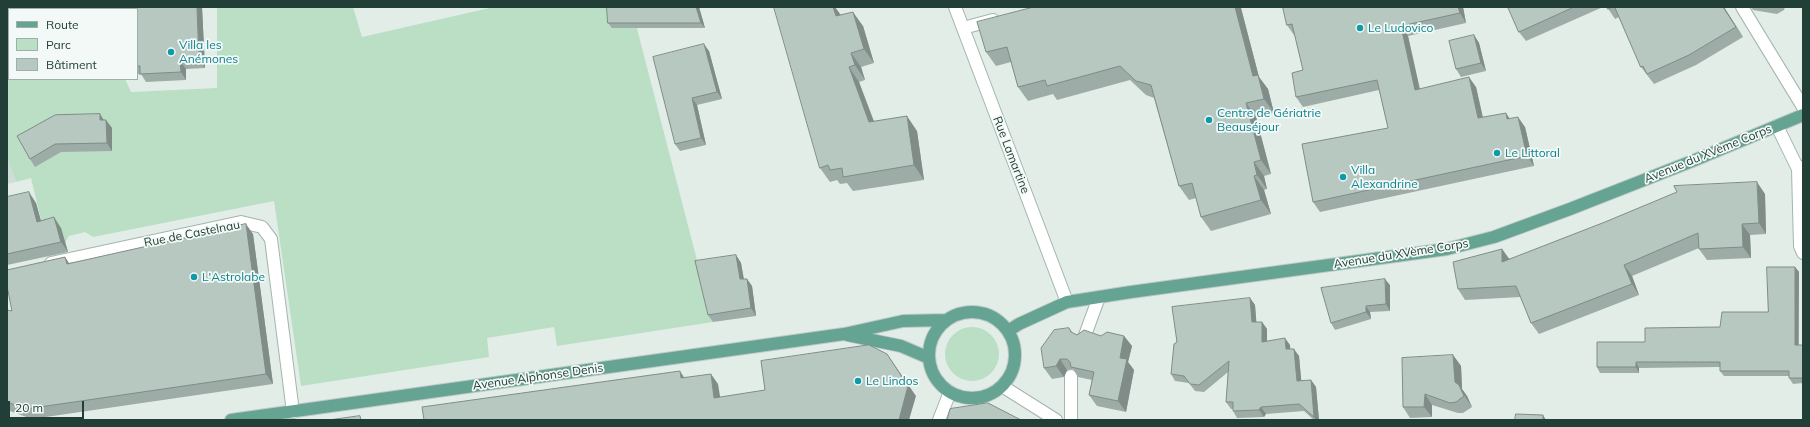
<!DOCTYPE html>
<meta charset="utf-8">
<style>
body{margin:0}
#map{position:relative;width:1810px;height:427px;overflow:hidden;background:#e2ede8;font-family:Mulish,sans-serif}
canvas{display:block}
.frame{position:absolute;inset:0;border:8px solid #213f37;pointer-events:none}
.legend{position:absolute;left:8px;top:8px;width:130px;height:72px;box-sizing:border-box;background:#f3f9f6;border:1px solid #9fafaa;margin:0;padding:5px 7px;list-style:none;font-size:12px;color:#213f37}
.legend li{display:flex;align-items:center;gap:8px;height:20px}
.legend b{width:20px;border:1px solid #9fafaa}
.scale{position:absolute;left:8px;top:401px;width:76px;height:18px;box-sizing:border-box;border:2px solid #213f37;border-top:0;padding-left:5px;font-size:12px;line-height:14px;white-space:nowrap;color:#213f37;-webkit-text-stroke:3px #f3f9f6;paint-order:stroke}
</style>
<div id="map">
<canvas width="1810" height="427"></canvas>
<div class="frame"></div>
<ul class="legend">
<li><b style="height:5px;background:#65a493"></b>Route</li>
<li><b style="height:11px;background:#badfc4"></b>Parc</li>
<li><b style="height:11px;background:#b7c8c1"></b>Bâtiment</li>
</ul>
<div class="scale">20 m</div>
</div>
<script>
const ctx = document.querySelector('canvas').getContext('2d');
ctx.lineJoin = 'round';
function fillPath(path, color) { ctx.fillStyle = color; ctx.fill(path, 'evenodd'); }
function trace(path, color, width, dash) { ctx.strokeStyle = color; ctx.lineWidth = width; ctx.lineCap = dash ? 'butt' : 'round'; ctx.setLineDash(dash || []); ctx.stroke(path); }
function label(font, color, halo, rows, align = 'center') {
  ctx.font = font + ' Mulish,sans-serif'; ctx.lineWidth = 3.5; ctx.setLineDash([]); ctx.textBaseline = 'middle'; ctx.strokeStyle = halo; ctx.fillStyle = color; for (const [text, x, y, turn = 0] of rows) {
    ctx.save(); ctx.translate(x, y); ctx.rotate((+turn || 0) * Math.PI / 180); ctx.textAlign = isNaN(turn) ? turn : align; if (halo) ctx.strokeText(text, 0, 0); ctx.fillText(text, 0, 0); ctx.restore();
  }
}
fillPath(new Path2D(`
 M 7,158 L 16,182 L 7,184 Z`), '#d0ddd7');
fillPath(new Path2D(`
 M 7,7 L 90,7 L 91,9 L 9,9 L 9,79 L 125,79 L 131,92 L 217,88 L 217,7 L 353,7 L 362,37 L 494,7 L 612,7 L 634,17 L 713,322 L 557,346 L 554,327 L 487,338 L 489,357 L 301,386 L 274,201 L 93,237 L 85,232 L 69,236 L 65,243 L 61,228 L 44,232 L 31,178 L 16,182 L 7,158 Z
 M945 354a27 27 0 1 1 54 0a27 27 0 1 1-54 0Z`), '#badfc4');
const minor = new Path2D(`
 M 955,7 L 1067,302
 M 1742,7 L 1803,107
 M 963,28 L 993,20
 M 1777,126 L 1798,169
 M 1803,167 L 1798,169 L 1800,246 L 1803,253
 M 51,263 L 241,222 L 262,227 L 271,239 L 293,412
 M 1084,338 L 1099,297
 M 1002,386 L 1056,420
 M 939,420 L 950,392
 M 1071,420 L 1071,376`);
const major = new Path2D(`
 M929 355a43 43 0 1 1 86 0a43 43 0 1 1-86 0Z
 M 1008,331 L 1019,324 L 1067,302 L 1131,292 L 1447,249 L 1494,237 L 1570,209 L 1695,160 L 1803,115
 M 847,335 L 901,346 L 929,358
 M 231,420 L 844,334 L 903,321 L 946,320`);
trace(minor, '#a4b5af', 14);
trace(major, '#c1c9c7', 14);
trace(minor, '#fff', 12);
trace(major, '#65a493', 12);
fillPath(new Path2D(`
 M 202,7 L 205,68 L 186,69 L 186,80 L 146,82 L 141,74 L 139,75 L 137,71 L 137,9 Z
 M 609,7 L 699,7 L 705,28 L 612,28 L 608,23 Z
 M 1034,7 L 1245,7 L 1241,8 L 1259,77 L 1268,89 L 1274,113 L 1256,117 L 1271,174 L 1264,176 L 1267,189 L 1264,190 L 1271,214 L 1211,231 L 1201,217 L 1196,198 L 1189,200 L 1179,186 L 1154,98 L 1146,95 L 1130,80 L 1057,100 L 1053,94 L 1028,101 L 1018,87 L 1011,62 L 996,66 L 986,52 Z
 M 1283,7 L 1463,7 L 1466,23 L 1408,36 L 1420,89 L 1476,87 L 1483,117 L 1510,119 L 1525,127 L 1534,166 L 1320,212 L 1313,202 L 1388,128 L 1379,90 L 1303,107 L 1296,97 L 1303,70 L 1295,35 L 1294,35 L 1287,25 Z
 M 1508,7 L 1603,7 L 1526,41 L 1519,32 Z
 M 1607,7 L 1724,7 L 1743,37 L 1696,65 L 1654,84 L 1641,67 L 1619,17 L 1615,19 Z
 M 1751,7 L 1785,7 L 1784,10 L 1777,14 L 1753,10 Z
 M 840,15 L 863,26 L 874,63 L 861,67 L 865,80 L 859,82 L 874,121 L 917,131 L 924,180 L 853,191 L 847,183 L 840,184 L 837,180 L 830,182 L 820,168 Z
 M 1474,35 L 1479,43 L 1486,71 L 1461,77 L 1456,69 Z
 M 709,51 L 722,99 L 697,105 L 706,145 L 680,151 L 675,144 Z
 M 104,120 L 112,128 L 112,151 L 61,152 L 35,167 L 30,159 L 17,136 Z
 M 1765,194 L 1766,234 L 1750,235 L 1751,258 L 1707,260 L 1699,249 L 1699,248 L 1632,276 L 1639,295 L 1539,334 L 1531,323 L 1521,297 L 1465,300 L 1458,289 L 1502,249 L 1509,259 Z
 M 7,197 L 36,203 L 41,221 L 61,228 L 68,252 L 7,265 Z
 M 253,234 L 273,384 L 32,419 L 7,410 L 7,310 L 12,311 L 65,257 L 69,263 Z
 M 736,255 L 741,263 L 744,279 L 747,279 L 752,286 L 756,316 L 713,322 L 708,315 Z
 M 1795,267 L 1799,272 L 1799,345 L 1803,345 L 1803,383 L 1793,384 L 1789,378 L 1789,376 L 1724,376 L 1720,371 L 1720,367 L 1639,368 L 1639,373 L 1600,373 L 1597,367 L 1645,342 L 1720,327 L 1768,312 Z
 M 1390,285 L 1390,311 L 1370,312 L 1371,319 L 1335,330 L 1331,323 Z
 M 1250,298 L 1255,305 L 1256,322 L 1262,322 L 1267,329 L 1267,341 L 1290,345 L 1290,349 L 1299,356 L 1301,381 L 1311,380 L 1316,387 L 1319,420 L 1314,420 L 1304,411 L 1266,414 L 1264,417 L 1237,418 L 1233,411 L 1233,409 L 1231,409 L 1226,402 L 1228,372 L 1204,392 L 1195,391 L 1189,383 L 1175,381 L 1171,374 Z
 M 1069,328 L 1073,333 L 1077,335 L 1101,336 L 1124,336 L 1132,346 L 1128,362 L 1134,370 L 1126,412 L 1097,406 L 1089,395 L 1092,380 L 1078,377 L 1073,369 L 1067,370 L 1064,377 L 1052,379 L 1044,368 Z
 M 1453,355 L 1461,366 L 1462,389 L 1467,396 L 1472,407 L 1463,413 L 1458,413 L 1432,405 L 1432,417 L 1410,418 L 1403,407 Z`), '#9daca6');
fillPath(new Path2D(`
 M 197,7 L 202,7 L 205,68 L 199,60 Z
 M 696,7 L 699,7 L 705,28 L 701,23 Z
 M 833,7 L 835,7 L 843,18 L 836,16 Z
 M 1235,7 L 1241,7 L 1241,8 L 1259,77 L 1268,89 L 1274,113 L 1264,99 L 1253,76 Z
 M 1458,7 L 1463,7 L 1466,23 L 1460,13 Z
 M 1723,7 L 1724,7 L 1743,37 L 1736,27 Z
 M 853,12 L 863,26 L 874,63 L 864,49 Z
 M 1401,26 L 1408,36 L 1422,100 L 1415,90 Z
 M 1474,35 L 1479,43 L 1486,71 L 1481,63 Z
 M 704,44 L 709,51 L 722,99 L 717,92 Z
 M 851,53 L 861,67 L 865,80 L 855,65 Z
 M 180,61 L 186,69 L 186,80 L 181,72 Z
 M 849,67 L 859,82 L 879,136 L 869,122 Z
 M 1469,77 L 1476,87 L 1485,128 L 1478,118 Z
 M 692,98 L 697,105 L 706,145 L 701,138 Z
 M 1246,103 L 1256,117 L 1271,174 L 1261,160 Z
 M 1506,113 L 1512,122 L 1507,119 Z
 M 100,114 L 105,122 L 100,120 Z
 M 907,116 L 917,131 L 924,180 L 914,165 Z
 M 1518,117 L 1525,127 L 1534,166 L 1527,156 Z
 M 106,120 L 112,128 L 112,151 L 107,143 Z
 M 1254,162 L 1264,176 L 1267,189 L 1257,175 Z
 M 1254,176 L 1264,190 L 1271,214 L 1261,200 Z
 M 1757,182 L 1765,194 L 1766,234 L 1759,223 Z
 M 29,192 L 36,203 L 44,232 L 37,222 Z
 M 54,217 L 61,228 L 68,252 L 61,242 Z
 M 246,224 L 253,234 L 273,384 L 266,374 Z
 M 1742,224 L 1750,235 L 1751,258 L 1743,247 Z
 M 1502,249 L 1510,260 L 1502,262 Z
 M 736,255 L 741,263 L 745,287 L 740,279 Z
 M 65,257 L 71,267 L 67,264 Z
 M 1624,265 L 1632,276 L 1639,295 L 1632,284 Z
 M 1795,267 L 1799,272 L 1798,350 L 1795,345 Z
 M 747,279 L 752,286 L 756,316 L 751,308 Z
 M 1385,279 L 1390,285 L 1390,311 L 1386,304 Z
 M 1250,298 L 1255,305 L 1257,329 L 1252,322 Z
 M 1366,306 L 1370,312 L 1371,319 L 1366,312 Z
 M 1262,322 L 1267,329 L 1267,348 L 1262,342 Z
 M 1124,336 L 1132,346 L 1128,362 L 1134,370 L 1126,412 L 1118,401 L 1120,358 Z
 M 1285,338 L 1290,345 L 1291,356 L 1286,349 Z
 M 1294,349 L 1299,356 L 1302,388 L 1297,381 Z
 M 887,354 L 916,396 L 909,420 L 899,420 Z
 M 1453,355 L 1461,366 L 1462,389 L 1467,396 L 1472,407 L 1455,382 Z
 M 1060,359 L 1067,370 L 1064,377 L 1056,366 Z
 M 1636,362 L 1639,368 L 1639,373 L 1636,367 Z
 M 680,371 L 687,382 L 681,378 Z
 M 711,374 L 718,384 L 722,408 L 714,398 Z
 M 1311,380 L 1316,387 L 1319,420 L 1316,420 L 1314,417 Z
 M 1425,394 L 1432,405 L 1432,417 L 1424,407 Z
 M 1261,407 L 1266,414 L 1264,417 L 1259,410 Z
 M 1543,415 L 1546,420 L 1543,420 Z`), '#808c87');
const building = new Path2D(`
 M 131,7 L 197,7 L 199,60 L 180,61 L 181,72 L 140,74 L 140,66 L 137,66 L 137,9 L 131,9 Z
 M 607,7 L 696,7 L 701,23 L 608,23 Z
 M 774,7 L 833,7 L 836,16 L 853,12 L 864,49 L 851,53 L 855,65 L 849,67 L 869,122 L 907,116 L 914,165 L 843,177 L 842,168 L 830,170 L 828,165 L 820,168 Z
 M 1034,7 L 1235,7 L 1253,76 L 1258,75 L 1264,99 L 1246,103 L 1261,160 L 1254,162 L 1257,175 L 1254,176 L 1261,200 L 1201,217 L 1192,183 L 1179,186 L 1151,85 L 1136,81 L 1120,66 L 1047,86 L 1045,80 L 1018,87 L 1007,47 L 986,52 L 977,22 Z
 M 1283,7 L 1458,7 L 1460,13 L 1401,26 L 1415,90 L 1469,77 L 1478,118 L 1506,113 L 1507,119 L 1518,117 L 1527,156 L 1313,202 L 1302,144 L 1388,128 L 1377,80 L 1296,97 L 1292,73 L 1303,70 L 1292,24 L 1287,25 Z
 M 1508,7 L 1574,7 L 1519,32 Z
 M 1607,7 L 1613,7 L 1608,9 Z
 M 1615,7 L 1723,7 L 1736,27 L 1689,55 L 1647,74 L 1643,66 L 1641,67 Z
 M 1474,35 L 1481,63 L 1456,69 L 1449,41 Z
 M 704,44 L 717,92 L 692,98 L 701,138 L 675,144 L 653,57 Z
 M 100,114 L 100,120 L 106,120 L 107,143 L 55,144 L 30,159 L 17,136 L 55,115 Z
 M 1757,182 L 1759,223 L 1742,224 L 1743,247 L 1699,249 L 1698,233 L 1624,265 L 1632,284 L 1531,323 L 1516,286 L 1458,289 L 1453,262 L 1502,249 L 1502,262 L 1605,222 L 1677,192 L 1674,186 Z
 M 29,192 L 37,222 L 54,217 L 61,242 L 7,254 L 7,197 Z
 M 246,224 L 266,374 L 26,409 L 7,402 L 7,310 L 12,311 L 7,286 L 7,270 L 65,257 L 67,264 L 179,239 L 227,230 L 226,228 Z
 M 736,255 L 740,279 L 747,279 L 751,308 L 708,315 L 695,261 Z
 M 1767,267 L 1795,267 L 1795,345 L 1803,345 L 1803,378 L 1789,378 L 1789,371 L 1720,371 L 1720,362 L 1636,362 L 1636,367 L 1597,367 L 1597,342 L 1645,342 L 1645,328 L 1720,327 L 1722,312 L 1768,312 Z
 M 1385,279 L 1386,304 L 1366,306 L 1366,312 L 1331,323 L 1321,288 Z
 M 1250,298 L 1252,322 L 1262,322 L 1262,342 L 1285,338 L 1286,349 L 1294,349 L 1297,381 L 1311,380 L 1314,417 L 1299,404 L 1261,407 L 1259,410 L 1233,411 L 1233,402 L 1226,402 L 1229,361 L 1199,385 L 1190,384 L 1184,376 L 1171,374 L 1174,344 L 1177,342 L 1172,307 Z
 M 1069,328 L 1071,332 L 1077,335 L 1084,330 L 1101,336 L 1107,332 L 1124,336 L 1120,358 L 1127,359 L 1118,401 L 1089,395 L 1094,372 L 1071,367 L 1070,362 L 1067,359 L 1060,359 L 1056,366 L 1044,368 L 1041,348 L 1054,330 Z
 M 869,345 L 887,354 L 908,386 L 899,420 L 424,420 L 422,407 L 680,371 L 681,378 L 711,374 L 714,398 L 765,390 L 761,361 Z
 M 1453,355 L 1455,382 L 1459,385 L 1464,396 L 1456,402 L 1450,403 L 1425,394 L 1424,407 L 1403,407 L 1402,358 Z
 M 988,403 L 1021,420 L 947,420 L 950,409 Z
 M 1516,414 L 1543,415 L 1543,420 L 1515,420 Z
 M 360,416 L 361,420 L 329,420 Z`);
fillPath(building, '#b7c8c1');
trace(building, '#808c87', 1);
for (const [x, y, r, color] of [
 [1360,28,4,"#0f9aa8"],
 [171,52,4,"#0f9aa8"],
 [1209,120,4,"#0f9aa8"],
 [1497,153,4,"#0f9aa8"],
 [1343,177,4,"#0f9aa8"],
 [194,277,4,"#0f9aa8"],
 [858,381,4,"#0f9aa8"]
]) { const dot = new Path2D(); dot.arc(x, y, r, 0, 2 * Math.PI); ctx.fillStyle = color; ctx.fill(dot); trace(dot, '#f3f9f6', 1.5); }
label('12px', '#0d838f', '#f3f9f6', [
 ["Le Ludovico",1368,28],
 ["Villa les",179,45],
 ["Anémones",179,59],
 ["Centre de Gériatrie",1217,113],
 ["Beauséjour",1217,127],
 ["Le Littoral",1505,153],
 ["Villa",1351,170],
 ["Alexandrine",1351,184],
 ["L'Astrolabe",202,277],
 ["Le Lindos",866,381]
], 'left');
label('12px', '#213f37', '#f3f9f6', [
 ["Avenue du XVème Corps",1708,154,-22],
 ["Rue Lamartine",1011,155,69],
 ["Rue de Castelnau",192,234,-11],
 ["Avenue du XVème Corps",1401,254,-9],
 ["Avenue Alphonse Denis",538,377,-8]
]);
</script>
